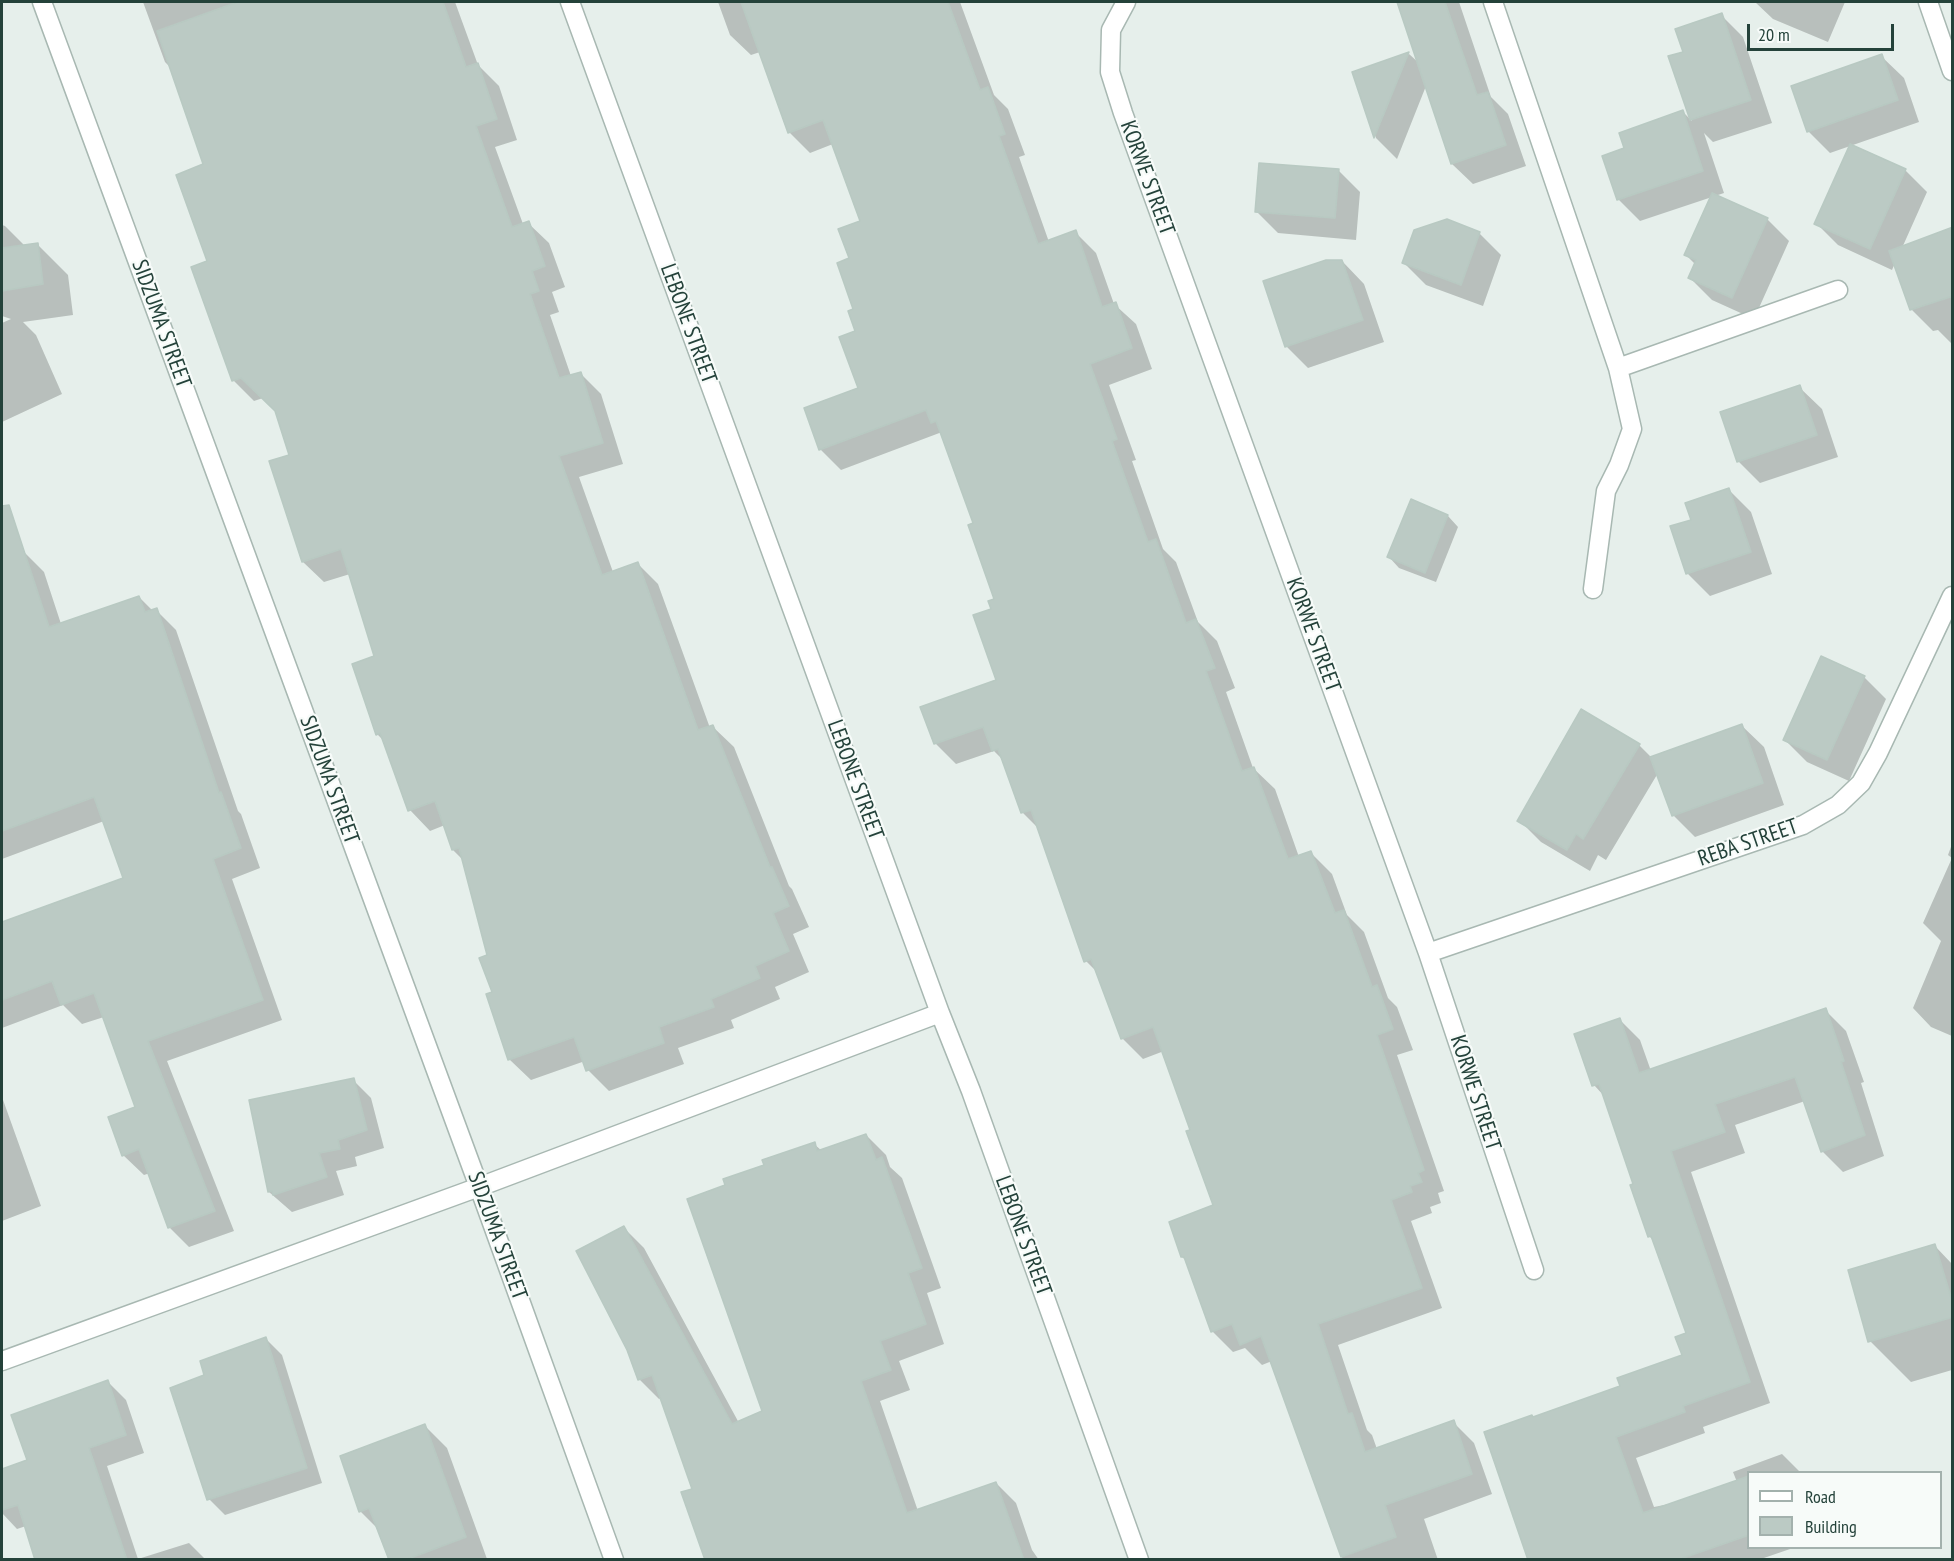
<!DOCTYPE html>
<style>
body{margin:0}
#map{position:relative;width:1954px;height:1561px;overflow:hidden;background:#e6efeb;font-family:"PT Sans Narrow",sans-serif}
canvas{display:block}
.frame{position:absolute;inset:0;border:3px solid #24423a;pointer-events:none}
.legend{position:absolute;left:1747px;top:1471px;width:195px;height:78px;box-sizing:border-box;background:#f7fbf9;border:2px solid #a3b1ad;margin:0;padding:8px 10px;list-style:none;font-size:18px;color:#24423a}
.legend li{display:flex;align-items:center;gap:12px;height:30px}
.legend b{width:30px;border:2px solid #a3b1ad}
.scale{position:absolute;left:1747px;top:24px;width:147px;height:27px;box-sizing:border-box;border:3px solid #24423a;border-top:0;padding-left:8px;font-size:18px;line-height:21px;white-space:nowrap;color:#24423a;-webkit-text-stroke:4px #f7fbf9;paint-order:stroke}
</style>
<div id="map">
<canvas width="1954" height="1561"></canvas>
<div class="frame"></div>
<ul class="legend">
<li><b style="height:8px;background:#fff"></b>Road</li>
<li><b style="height:16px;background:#bbcac4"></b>Building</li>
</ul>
<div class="scale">20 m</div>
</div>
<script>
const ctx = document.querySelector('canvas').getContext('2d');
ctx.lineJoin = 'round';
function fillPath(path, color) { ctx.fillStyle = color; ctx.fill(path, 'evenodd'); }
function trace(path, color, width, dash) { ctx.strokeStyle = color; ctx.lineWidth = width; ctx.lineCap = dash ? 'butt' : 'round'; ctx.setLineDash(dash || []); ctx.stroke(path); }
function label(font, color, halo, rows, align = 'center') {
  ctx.font = font + ' "PT Sans Narrow",sans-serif'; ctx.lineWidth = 4.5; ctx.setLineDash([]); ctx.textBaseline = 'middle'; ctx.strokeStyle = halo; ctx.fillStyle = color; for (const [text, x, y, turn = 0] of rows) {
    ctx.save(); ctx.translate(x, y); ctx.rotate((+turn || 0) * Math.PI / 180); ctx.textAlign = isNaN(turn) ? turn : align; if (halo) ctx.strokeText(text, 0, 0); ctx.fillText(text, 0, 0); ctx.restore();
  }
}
fillPath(new Path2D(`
 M 143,2 L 455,2 L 478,65 L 499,86 L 517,140 L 495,147 L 523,224 L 528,223 L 549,243 L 565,287 L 552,292 L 559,312 L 550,315 L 571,376 L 580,373 L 601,394 L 623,464 L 579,477 L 613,572 L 637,563 L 658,584 L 710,728 L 713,727 L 734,747 L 789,886 L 792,889 L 809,927 L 793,934 L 809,972 L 775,987 L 780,999 L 731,1020 L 734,1028 L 678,1048 L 684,1064 L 609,1091 L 588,1070 L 585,1061 L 531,1080 L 510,1060 L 488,995 L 494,993 L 489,956 L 464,861 L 453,850 L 445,825 L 430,831 L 410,810 L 385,742 L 377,734 L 376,657 L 350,574 L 324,582 L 303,562 L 291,456 L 277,411 L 263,398 L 254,401 L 233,380 L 209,262 L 205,165 L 172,69 L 165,62 Z
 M 718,2 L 960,2 L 994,95 L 1008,109 L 1025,155 L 1019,157 L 1049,242 L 1075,232 L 1096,253 L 1114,304 L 1136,324 L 1152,369 L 1109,385 L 1136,460 L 1132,461 L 1163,549 L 1176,562 L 1198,622 L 1217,641 L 1235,688 L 1226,692 L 1253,768 L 1275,789 L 1299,857 L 1311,853 L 1332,874 L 1347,915 L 1364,932 L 1388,998 L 1397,1007 L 1413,1050 L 1397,1055 L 1444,1191 L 1438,1193 L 1441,1203 L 1430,1207 L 1432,1213 L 1411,1221 L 1442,1308 L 1338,1345 L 1367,1430 L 1372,1435 L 1377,1449 L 1453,1422 L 1474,1443 L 1492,1494 L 1424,1519 L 1438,1560 L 1343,1560 L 1272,1361 L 1262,1365 L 1245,1348 L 1233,1352 L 1212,1331 L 1187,1261 L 1182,1257 L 1215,1206 L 1192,1131 L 1164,1051 L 1143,1059 L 1122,1038 L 1098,973 L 1086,961 L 1039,829 L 1022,812 L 1003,760 L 994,751 L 956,764 L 935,743 L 998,681 L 993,610 L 996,600 L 975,523 L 942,432 L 841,470 L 820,449 L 860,389 L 851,259 L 861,222 L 833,144 L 810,153 L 789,132 L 760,52 L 751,55 L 730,35 Z
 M 1398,2 L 1459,2 L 1491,97 L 1508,114 L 1526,166 L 1473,184 L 1452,164 L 1426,86 L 1397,159 L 1376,138 L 1354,73 L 1409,54 L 1419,63 Z
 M 1755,2 L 1845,2 L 1828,42 L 1773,19 Z
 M 1721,15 L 1743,37 L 1772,123 L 1713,142 L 1704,133 L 1724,193 L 1715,196 L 1767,219 L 1789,241 L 1754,319 L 1712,300 L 1690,278 L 1695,264 L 1686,255 L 1712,197 L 1640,221 L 1618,199 L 1626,149 L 1683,112 L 1692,121 L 1670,57 L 1684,53 Z
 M 1881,56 L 1904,78 L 1919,122 L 1830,153 L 1808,131 Z
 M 1338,170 L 1360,192 L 1356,240 L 1278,233 L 1256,211 Z
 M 1905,170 L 1927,192 L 1902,248 L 1952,239 L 1952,344 L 1938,330 L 1933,331 L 1911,309 L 1895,263 L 1892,270 L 1838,245 L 1816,223 Z
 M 2,225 L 5,226 L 25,246 L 37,244 L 68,275 L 73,315 L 23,322 L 36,335 L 62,394 L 2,422 L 2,323 L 11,319 L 2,316 Z
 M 1479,233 L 1501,255 L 1483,306 L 1426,285 L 1404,263 Z
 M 1342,261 L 1364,284 L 1384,342 L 1308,368 L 1286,346 Z
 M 1799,387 L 1822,409 L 1838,457 L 1760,483 L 1738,461 Z
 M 1729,490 L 1751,512 L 1772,574 L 1710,596 L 1688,574 L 1672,527 L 1692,521 Z
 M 2,515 L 9,523 L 24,552 L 44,572 L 61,624 L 139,597 L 153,611 L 156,610 L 176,630 L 238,811 L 241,814 L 260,868 L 232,879 L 282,1020 L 167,1061 L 234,1231 L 189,1247 L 169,1227 L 150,1173 L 144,1175 L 123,1155 L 137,1108 L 104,1017 L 82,1024 L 63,1005 L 2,1028 L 2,924 L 125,878 L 104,821 L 2,859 Z
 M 1448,516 L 1458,527 L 1436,582 L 1399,568 L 1389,557 Z
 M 1864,677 L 1886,699 L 1849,781 L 1807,762 L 1785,740 Z
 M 1741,725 L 1764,747 L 1784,805 L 1695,837 L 1673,815 L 1658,773 L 1606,860 L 1598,855 L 1590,871 L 1541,842 L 1519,820 L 1639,745 L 1652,758 Z
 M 1952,844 L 1952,1036 L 1931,1027 L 1913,1008 L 1941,941 L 1923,923 L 1952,858 L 1948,855 Z
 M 1825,1010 L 1846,1031 L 1864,1082 L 1861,1083 L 1884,1156 L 1843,1172 L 1822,1151 L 1805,1101 L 1735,1125 L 1745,1153 L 1691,1172 L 1770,1403 L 1703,1427 L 1705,1433 L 1636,1458 L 1654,1507 L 1679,1502 L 1737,1482 L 1733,1472 L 1782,1454 L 1800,1472 L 1748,1472 L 1748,1548 L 1793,1548 L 1758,1560 L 1523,1560 L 1527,1558 L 1524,1548 L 1526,1548 L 1534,1419 L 1622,1387 L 1683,1356 L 1688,1333 L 1655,1242 L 1649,1236 L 1635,1185 L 1605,1097 L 1594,1085 L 1619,1019 L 1640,1040 L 1651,1071 Z
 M 353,1080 L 371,1098 L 384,1148 L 355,1157 L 357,1166 L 336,1171 L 344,1195 L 292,1212 L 269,1192 Z
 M 2,1097 L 41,1206 L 2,1221 Z
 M 866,1135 L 886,1155 L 890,1167 L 902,1178 L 941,1288 L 927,1293 L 944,1344 L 899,1361 L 910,1390 L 880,1401 L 918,1511 L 996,1483 L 1016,1503 L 1032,1550 L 1039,1560 L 706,1560 L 694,1490 L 662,1398 L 659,1399 L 639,1379 L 624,1228 L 644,1248 L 739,1423 L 764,1412 L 727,1186 L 766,1166 L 814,1144 L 822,1151 Z
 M 1935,1246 L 1952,1264 L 1952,1370 L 1911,1382 L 1870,1341 Z
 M 266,1339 L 282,1355 L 322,1483 L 225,1515 L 209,1499 L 206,1376 Z
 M 108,1382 L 126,1400 L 144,1453 L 107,1466 L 138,1559 L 189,1543 L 206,1560 L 37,1560 L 26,1526 L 17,1529 L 2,1513 L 2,1470 L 29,1461 Z
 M 425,1426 L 447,1448 L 487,1559 L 390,1560 L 379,1530 L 360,1511 Z`), '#0003');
const building = new Path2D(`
 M 238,2 L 443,2 L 466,67 L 478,63 L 497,119 L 476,126 L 512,227 L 529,221 L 545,266 L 532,271 L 539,291 L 530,294 L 559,378 L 581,372 L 603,443 L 559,456 L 602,575 L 638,562 L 698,730 L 713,725 L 770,867 L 772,867 L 789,906 L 773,913 L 789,951 L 755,966 L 760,978 L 711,999 L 714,1007 L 659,1027 L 664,1043 L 586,1071 L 574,1037 L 508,1060 L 486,994 L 492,992 L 479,958 L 487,955 L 459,848 L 452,850 L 435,801 L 408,811 L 380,733 L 376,735 L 369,714 L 352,664 L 374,656 L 341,549 L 302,562 L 269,461 L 289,455 L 275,411 L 241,378 L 232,381 L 191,267 L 207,261 L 176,175 L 203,164 L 157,31 Z
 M 741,2 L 948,2 L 980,90 L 988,87 L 1005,134 L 999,136 L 1038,244 L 1076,230 L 1102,307 L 1116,302 L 1132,348 L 1090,364 L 1117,439 L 1112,441 L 1148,542 L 1156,539 L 1186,623 L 1196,619 L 1215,668 L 1206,671 L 1242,771 L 1254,767 L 1288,859 L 1311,851 L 1335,913 L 1344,910 L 1372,987 L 1377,985 L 1393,1029 L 1377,1035 L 1424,1170 L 1418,1173 L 1422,1182 L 1410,1186 L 1412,1192 L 1391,1200 L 1422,1288 L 1318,1324 L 1348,1414 L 1352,1413 L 1365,1452 L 1454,1420 L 1472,1474 L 1385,1505 L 1396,1537 L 1341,1557 L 1261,1336 L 1240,1345 L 1232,1324 L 1211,1332 L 1184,1257 L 1181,1257 L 1169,1222 L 1213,1205 L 1186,1131 L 1190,1130 L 1153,1027 L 1121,1039 L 1091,959 L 1084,962 L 1031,810 L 1021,813 L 998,749 L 992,751 L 983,727 L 934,744 L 920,707 L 996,680 L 973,615 L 991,609 L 988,601 L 994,599 L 968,525 L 973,523 L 936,421 L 931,423 L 926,410 L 819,450 L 804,408 L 858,388 L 839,337 L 855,331 L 848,311 L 853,309 L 837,263 L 849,258 L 838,229 L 860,221 L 823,120 L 788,133 Z
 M 1397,2 L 1445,2 L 1477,95 L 1488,92 L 1506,145 L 1451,164 Z
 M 1722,13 L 1751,100 L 1690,120 L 1668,56 L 1683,52 L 1675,29 Z
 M 1409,52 L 1374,138 L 1352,72 Z
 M 1882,54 L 1898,100 L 1807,132 L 1791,86 Z
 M 1683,110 L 1703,171 L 1617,200 L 1602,156 L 1624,148 L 1619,133 Z
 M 1850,144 L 1906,169 L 1870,249 L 1814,224 Z
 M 1259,163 L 1339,169 L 1335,218 L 1255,212 Z
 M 1712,193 L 1768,218 L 1732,298 L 1688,278 L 1696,260 L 1684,255 Z
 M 1447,219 L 1480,232 L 1461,285 L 1402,263 L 1414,230 Z
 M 1953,227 L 1953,296 L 1910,310 L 1889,251 Z
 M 38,243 L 43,284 L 2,291 L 2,248 Z
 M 1326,260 L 1342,260 L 1363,320 L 1285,347 L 1263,281 Z
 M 1800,385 L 1817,435 L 1737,462 L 1720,412 Z
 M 1729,488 L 1751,552 L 1686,574 L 1670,526 L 1691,520 L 1685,503 Z
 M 1411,499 L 1448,515 L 1425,573 L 1387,557 Z
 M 9,505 L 49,627 L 139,596 L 145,612 L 157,608 L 219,793 L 221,792 L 241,848 L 213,859 L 263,1000 L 148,1041 L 215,1211 L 168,1228 L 139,1149 L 122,1156 L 108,1117 L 135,1107 L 94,993 L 61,1005 L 52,981 L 2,1000 L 2,922 L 123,878 L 94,797 L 2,831 L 2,506 Z
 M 1821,656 L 1865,676 L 1827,760 L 1783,740 Z
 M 1581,709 L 1640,744 L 1583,839 L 1576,834 L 1567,850 L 1517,821 Z
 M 1742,724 L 1763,783 L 1672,816 L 1650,757 Z
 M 1826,1008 L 1844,1061 L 1841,1062 L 1865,1135 L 1821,1152 L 1795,1077 L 1715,1104 L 1725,1132 L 1671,1151 L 1750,1382 L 1683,1406 L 1685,1412 L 1616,1437 L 1643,1513 L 1749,1476 L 1749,1535 L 1677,1560 L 1528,1560 L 1484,1432 L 1532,1415 L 1533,1417 L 1620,1386 L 1617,1378 L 1682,1355 L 1675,1337 L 1686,1333 L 1651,1236 L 1648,1237 L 1630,1185 L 1633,1184 L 1599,1084 L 1592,1086 L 1574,1034 L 1620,1018 L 1639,1073 Z
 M 354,1078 L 367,1130 L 338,1140 L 340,1149 L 319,1153 L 327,1177 L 273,1195 L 272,1191 L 268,1192 L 249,1100 Z
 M 866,1134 L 876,1160 L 882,1157 L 922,1268 L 908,1273 L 926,1324 L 880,1341 L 891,1370 L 861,1381 L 907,1513 L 996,1482 L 1024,1560 L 705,1560 L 681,1492 L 692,1489 L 652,1375 L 638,1380 L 627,1350 L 576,1251 L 624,1226 L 732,1424 L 762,1411 L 687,1199 L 725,1185 L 723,1179 L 764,1165 L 762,1160 L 815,1142 L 817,1151 Z
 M 1935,1244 L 1953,1304 L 1953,1317 L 1868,1342 L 1848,1270 Z
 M 266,1337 L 307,1468 L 207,1500 L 170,1388 L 204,1375 L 200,1361 Z
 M 108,1380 L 126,1435 L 89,1448 L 127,1560 L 35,1560 L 18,1505 L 2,1510 L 2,1469 L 27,1460 L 11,1415 Z
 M 425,1424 L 466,1537 L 405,1560 L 389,1560 L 369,1508 L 359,1512 L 340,1456 Z`);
fillPath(building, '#bbcac4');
trace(building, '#b8c9c2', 1.5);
const minor = new Path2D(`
 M 42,2 L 479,1187 L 614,1560
 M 570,2 L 940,1013 L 971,1091 L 1139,1560
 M 1126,2 L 1111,30 L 1110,72 L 1123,113 L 1428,953 L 1534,1270
 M 1493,2 L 1618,368 L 1632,429 L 1619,465 L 1606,491 L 1593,589
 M 1928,2 L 1952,71
 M 1618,368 L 1838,290
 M 1428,953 L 1803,825 L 1838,805 L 1861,783 L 1878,753 L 1952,596
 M 2,1361 L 479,1187 L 940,1013`);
trace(minor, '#a8b8b2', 21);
trace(minor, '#fff', 18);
label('22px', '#24423a', '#f7fbf9', [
 ["KORWE STREET",1147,178,70],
 ["SIDZUMA STREET",161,324,70],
 ["LEBONE STREET",688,324,70],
 ["KORWE STREET",1313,635,70],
 ["SIDZUMA STREET",329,780,70],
 ["LEBONE STREET",855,780,70],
 ["REBA STREET",1748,843,-19],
 ["KORWE STREET",1475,1093,72],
 ["SIDZUMA STREET",497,1236,70],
 ["LEBONE STREET",1023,1236,70]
]);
</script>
